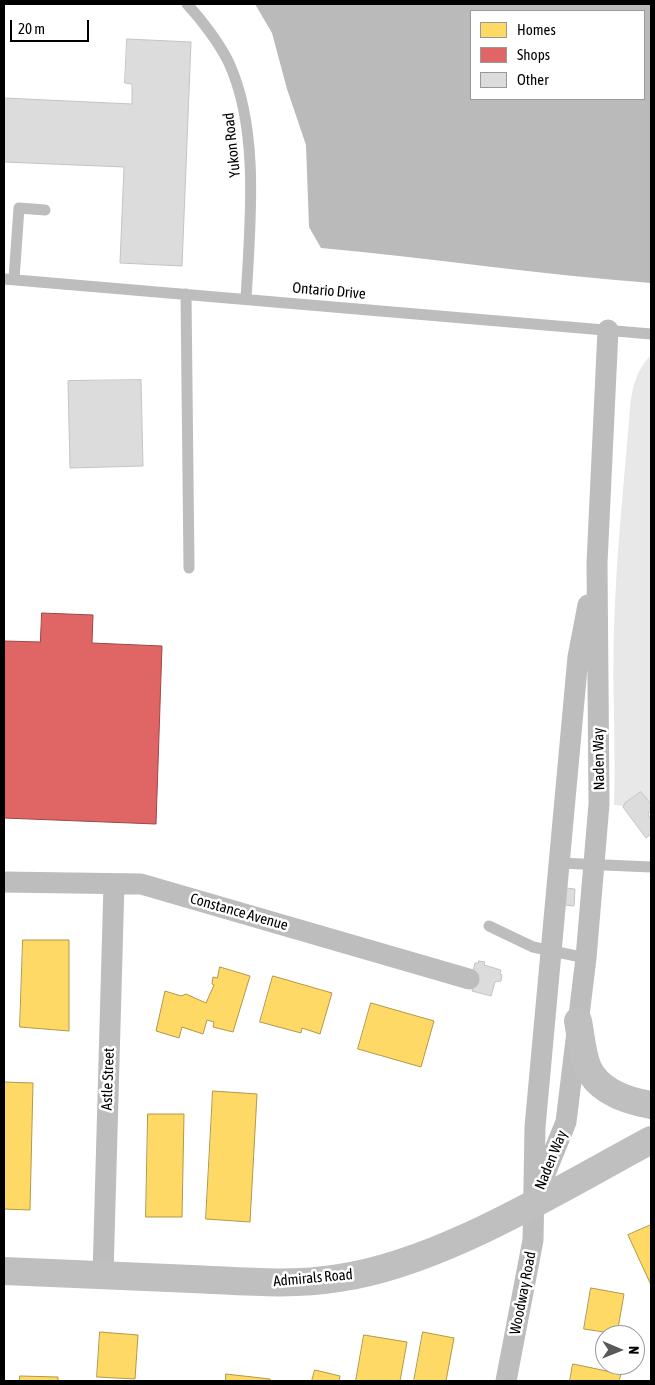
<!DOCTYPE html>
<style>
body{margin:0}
#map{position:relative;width:655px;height:1385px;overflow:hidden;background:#fff;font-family:"Asap Condensed",sans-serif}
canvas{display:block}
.frame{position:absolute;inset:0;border:5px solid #000;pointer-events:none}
.legend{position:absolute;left:470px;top:10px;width:175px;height:90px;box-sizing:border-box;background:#fff;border:1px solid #999;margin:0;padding:6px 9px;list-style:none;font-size:15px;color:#000}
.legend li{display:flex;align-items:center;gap:10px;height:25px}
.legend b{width:25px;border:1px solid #999}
.north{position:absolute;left:595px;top:1325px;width:50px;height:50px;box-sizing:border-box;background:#fff;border:1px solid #999;border-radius:50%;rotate:91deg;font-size:14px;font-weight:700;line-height:20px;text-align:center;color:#000}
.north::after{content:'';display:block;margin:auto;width:18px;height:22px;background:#595959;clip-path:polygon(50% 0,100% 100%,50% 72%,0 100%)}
.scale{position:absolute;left:10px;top:20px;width:79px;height:22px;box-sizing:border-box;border:2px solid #000;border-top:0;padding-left:6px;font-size:15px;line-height:18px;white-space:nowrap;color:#000;-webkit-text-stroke:4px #fff;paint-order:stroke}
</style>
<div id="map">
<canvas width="655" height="1385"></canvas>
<div class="frame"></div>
<ul class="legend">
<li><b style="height:14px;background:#ffd966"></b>Homes</li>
<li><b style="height:14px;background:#e06666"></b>Shops</li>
<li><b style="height:14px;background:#dcdcdc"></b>Other</li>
</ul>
<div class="north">N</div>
<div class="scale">20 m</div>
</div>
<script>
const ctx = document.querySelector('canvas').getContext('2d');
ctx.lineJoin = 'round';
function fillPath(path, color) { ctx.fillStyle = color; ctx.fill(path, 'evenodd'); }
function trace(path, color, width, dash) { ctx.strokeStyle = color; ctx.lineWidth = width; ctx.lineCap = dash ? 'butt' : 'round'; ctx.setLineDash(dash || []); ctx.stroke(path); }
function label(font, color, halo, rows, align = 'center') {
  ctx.font = font + ' "Asap Condensed",sans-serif'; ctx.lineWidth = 5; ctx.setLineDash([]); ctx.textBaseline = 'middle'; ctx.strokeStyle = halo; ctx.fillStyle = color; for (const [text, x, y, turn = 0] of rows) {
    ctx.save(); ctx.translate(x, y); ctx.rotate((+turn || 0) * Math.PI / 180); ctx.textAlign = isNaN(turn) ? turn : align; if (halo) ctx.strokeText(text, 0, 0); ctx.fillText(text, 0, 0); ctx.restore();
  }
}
fillPath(new Path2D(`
 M 651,355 L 651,804 L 641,792 L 625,803 L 625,806 L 614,805 C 616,747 612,688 614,630 C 616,556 624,482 630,409 C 632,387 636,371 651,355 Z`), '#e8e8e8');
fillPath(new Path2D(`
 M 255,4 L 651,4 L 651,283 C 541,275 431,258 321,248 L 309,227 L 306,145 L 287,89 L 272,33 ZM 471,11 L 644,11 L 644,99 L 471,99 Z`), '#bababa');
const homes = new Path2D(`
 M 23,940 L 69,940 L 69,1031 L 20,1027 Z
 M 220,967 L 250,976 L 233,1032 L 213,1027 L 214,1022 L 207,1020 L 203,1034 L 182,1027 L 179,1038 L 156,1031 L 165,991 L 181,996 L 186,994 L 206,1003 L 214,985 L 212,984 L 213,977 L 217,978 Z
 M 273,976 L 332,993 L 320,1034 L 302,1028 L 301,1033 L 260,1022 Z
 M 371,1003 L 434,1021 L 421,1067 L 358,1049 Z
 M 4,1082 L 33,1083 L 30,1210 L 4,1209 Z
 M 213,1091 L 257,1094 L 250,1222 L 206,1219 Z
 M 148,1114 L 184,1114 L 182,1217 L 146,1217 Z
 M 651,1225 L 651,1285 L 628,1235 Z
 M 591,1288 L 624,1294 L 617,1334 L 584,1329 Z
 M 100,1332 L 138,1335 L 135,1379 L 97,1377 Z
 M 423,1332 L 454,1338 L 446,1381 L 414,1381 Z
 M 364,1335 L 407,1342 L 400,1381 L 356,1381 Z
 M 573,1364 L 621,1374 L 619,1381 L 570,1381 Z
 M 315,1370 L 340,1376 L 339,1381 L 312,1381 Z
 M 226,1374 L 270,1379 L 270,1381 L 226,1381 Z
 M 20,1376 L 58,1377 L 58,1381 L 20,1381 Z`);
fillPath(homes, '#ffd966');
trace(homes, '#b29847', 1);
const shops = new Path2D(`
 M 42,613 L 93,615 L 92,643 L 162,646 L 156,824 L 4,818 L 4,641 L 40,642 Z`);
fillPath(shops, '#e06666');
trace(shops, '#9d4747', 1);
const building = new Path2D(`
 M 127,39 L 191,42 L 182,266 L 120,263 L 124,167 L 4,162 L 4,98 L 132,104 L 132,84 L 125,83 Z
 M 141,380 L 143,466 L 70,468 L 68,381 Z
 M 641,792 L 651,804 L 651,811 L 648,814 L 651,819 L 651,834 L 646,838 L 623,807 L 625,803 Z
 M 566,888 L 575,889 L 574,906 L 564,905 Z
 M 479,961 L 485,962 L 484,965 L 501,970 L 500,974 L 502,975 L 501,981 L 495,982 L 491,996 L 472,991 L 476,977 L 472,975 L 475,963 L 478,963 Z`);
fillPath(building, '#dcdcdc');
trace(building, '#c4c4c4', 1);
trace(new Path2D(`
 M 187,4 C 201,19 220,44 229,63 C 260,131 250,225 246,299
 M 4,279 L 651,334
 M 14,279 L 19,208 L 45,210
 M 186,294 L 189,568
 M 559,863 L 651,867
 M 489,926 L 533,947 L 586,958`), '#bdbdbd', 11);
trace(new Path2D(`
 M 4,882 L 141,884 L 469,979
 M 533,1203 L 566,1122 L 586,958 L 599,804 L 597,563 L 608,330
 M 103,1275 L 114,884
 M 506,1381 L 533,1240 L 535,1127 L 578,657 L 588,605`), '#bdbdbd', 21);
trace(new Path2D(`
 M 578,1021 C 581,1036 582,1055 588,1068 C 599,1092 628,1101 651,1105
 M 4,1271 C 67,1274 129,1276 192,1279 C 241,1281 291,1286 339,1278 C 442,1263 559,1189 651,1140`), '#bfbfbf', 28);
label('15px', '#000', '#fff', [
 ["Yukon Road",232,145,-96],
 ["Ontario Drive",329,291,5],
 ["Naden Way",599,759,-91],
 ["Constance Avenue",239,912,16],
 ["Astle Street",108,1079,-88],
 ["Naden Way",551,1160,-68],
 ["Admirals Road",313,1278,-5],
 ["Woodway Road",523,1293,-79]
]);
</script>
